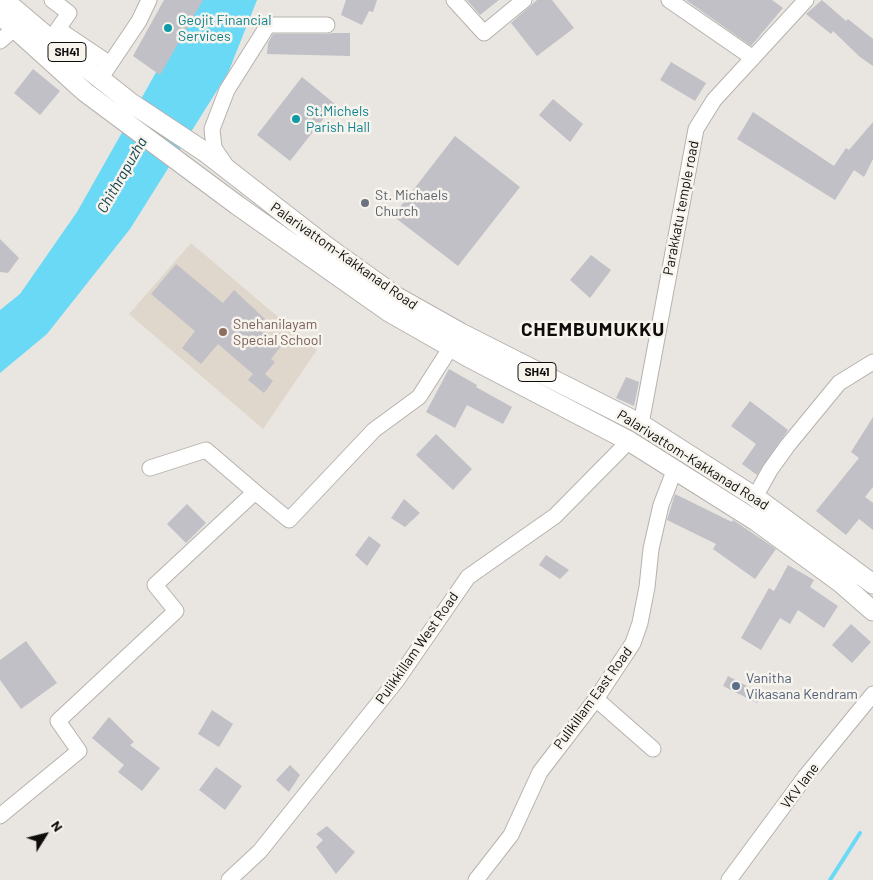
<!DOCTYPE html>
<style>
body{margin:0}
#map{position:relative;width:873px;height:880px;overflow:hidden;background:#e9e5e0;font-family:Barlow,sans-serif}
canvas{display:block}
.north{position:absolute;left:20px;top:810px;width:50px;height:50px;-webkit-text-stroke:4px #f7f3ed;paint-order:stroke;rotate:54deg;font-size:14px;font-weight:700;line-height:20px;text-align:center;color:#0e0d0b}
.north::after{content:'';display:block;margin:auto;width:18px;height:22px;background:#0e0d0b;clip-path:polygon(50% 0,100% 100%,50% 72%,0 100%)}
</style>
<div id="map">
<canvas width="873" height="880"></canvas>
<div class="north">N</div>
</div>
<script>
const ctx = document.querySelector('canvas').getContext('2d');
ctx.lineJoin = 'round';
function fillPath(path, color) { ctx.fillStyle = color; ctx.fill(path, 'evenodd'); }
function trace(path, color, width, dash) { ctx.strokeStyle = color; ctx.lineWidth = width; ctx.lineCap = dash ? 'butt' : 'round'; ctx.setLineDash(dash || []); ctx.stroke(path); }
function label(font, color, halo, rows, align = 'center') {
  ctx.font = font + ' Barlow,sans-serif'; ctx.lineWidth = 5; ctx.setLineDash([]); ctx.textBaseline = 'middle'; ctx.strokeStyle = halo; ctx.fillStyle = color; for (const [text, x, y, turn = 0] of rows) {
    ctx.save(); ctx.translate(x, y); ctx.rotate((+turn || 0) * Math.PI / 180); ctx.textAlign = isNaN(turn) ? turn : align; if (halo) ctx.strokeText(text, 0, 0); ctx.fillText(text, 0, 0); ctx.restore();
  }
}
fillPath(new Path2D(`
 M 191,243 L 317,350 L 263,429 L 129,314 Z`), '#e0d7cc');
fillPath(new Path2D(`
 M 197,0 L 257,0 L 228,73 L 130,229 L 47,334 L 0,373 L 0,310 L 20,294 L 77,212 Z`), '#6ad9f6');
trace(new Path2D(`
 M 830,880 L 860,833`), '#6ad9f6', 4);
fillPath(new Path2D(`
 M 164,0 L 203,0 L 160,75 L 133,56 Z
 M 346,0 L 377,0 L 373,12 L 369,11 L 362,25 L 341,15 Z
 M 467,0 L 499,0 L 480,15 Z
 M 537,0 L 552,0 L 574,28 L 537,56 L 511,23 Z
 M 686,0 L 772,0 L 783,8 L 751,46 Z
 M 822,0 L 846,21 L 848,19 L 873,39 L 873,66 L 860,57 L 833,31 L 831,34 L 806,14 Z
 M 332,33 L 350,33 L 350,56 L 267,54 L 268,43 L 273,34 L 327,34 Z
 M 671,62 L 706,83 L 695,101 L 660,80 Z
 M 33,69 L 60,91 L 40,115 L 14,93 Z
 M 302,77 L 335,104 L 290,161 L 257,135 Z
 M 553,99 L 583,124 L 570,142 L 539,115 Z
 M 753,112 L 834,166 L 846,148 L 849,150 L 873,122 L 873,159 L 864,177 L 854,170 L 835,200 L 737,139 Z
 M 455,136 L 520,187 L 458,266 L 393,216 Z
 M 0,239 L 19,258 L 8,273 L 0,272 Z
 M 591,255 L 611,270 L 590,298 L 570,280 Z
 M 176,264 L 223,303 L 234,290 L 265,319 L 254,326 L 281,346 L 271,359 L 275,362 L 265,374 L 273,381 L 264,393 L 248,380 L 253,374 L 218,344 L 201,364 L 182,348 L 195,331 L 151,294 Z
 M 449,369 L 477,385 L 476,387 L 512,407 L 503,424 L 467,405 L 455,428 L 426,412 Z
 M 626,377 L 639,382 L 634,406 L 616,398 Z
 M 750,401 L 788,430 L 757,475 L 742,464 L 756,444 L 731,426 Z
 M 873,417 L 873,487 L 865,497 L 873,503 L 873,530 L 859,519 L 846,535 L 816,511 L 859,458 L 851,452 Z
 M 436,434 L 472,469 L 453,490 L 416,455 Z
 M 675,494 L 732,522 L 733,520 L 776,549 L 755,579 L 713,549 L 716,544 L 667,520 Z
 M 404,499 L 420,513 L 405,527 L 391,518 Z
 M 187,504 L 206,523 L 186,543 L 167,524 Z
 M 369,536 L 381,545 L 367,566 L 355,555 Z
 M 546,555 L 569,570 L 560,579 L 539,565 Z
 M 788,565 L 814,580 L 810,587 L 838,606 L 824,628 L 798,610 L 790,624 L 780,618 L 761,650 L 741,638 L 769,588 L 774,591 Z
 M 851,624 L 871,642 L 852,663 L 832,645 Z
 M 26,641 L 57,683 L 21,709 L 0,680 L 0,660 Z
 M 728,676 L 762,694 L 757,703 L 723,686 Z
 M 212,710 L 233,724 L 219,747 L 198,734 Z
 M 109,717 L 134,742 L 130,745 L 160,768 L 142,791 L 118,772 L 124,765 L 92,738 Z
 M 290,765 L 300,775 L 289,792 L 276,780 Z
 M 216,767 L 242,786 L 225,810 L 199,790 Z
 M 327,826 L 355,852 L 336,874 L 316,847 L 323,840 L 316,834 Z`), '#c1c0c6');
const minor = new Path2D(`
 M 52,0 L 69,13 L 53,36
 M 454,0 L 484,33 L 524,0
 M 669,0 L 753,58
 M 58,29 L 110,64
 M 0,41 L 15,28
 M 100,79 L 139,21 L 149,0
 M 225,164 L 214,148 L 212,129 L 227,90 L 268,25 L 327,25
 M 641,424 L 696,129 L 714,100 L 806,0
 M 255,492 L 289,520 L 374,430 L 419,397 L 451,347
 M 755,497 L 770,470 L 788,445 L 839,383 L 873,362
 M 596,699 L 653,749
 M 0,816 L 79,751 L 58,721 L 176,611 L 155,585 L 255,492 L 206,450 L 150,468
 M 229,880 L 260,851 L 397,680 L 468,577 L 555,516 L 629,441
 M 476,880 L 511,835 L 540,772 L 596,699 L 633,643 L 640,623 L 647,587 L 651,549 L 661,505 L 675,469
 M 729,880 L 805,777 L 873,694`);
const major = new Path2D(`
 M 4,0 L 50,39 L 131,103 L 205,152 L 326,246 L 397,297 L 461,333 L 641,424 L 755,497 L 873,584
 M 0,15 L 85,92 L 237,205 L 389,312 L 468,357 L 629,441 L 756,521 L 841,583 L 873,611`);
trace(minor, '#b6b2ad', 17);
trace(major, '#b6b2ad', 21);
trace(minor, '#fff', 15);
trace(major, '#fff', 19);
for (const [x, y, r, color] of [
 [168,28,5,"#0f9aa8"],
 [296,119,5,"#0f9aa8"],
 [365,203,5,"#6b7280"],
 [223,332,5,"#8d6e63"],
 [736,686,5,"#5c6f8a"]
]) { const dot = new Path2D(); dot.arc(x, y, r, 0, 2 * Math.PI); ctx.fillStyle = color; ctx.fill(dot); trace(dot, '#f7f3ed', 2); }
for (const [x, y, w] of [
 [67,52,38],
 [537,372,38]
]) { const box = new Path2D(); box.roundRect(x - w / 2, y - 9.5, w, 19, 4); ctx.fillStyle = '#f7f3ed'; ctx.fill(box); trace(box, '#0e0d0b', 1); }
label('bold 12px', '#0e0d0b', null, [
 ["SH41",67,52],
 ["SH41",537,372]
]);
label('14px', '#0d838f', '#f7f3ed', [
 ["Geojit Financial",178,20],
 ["Services",178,36],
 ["St.Michels",306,111],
 ["Parish Hall",306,127]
], 'left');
label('14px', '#5b616d', '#f7f3ed', [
 ["St. Michaels",375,195],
 ["Church",375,211]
], 'left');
label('14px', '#0e0d0b', '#f7f3ed', [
 ["Parakkatu temple road",681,208,-79],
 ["Palarivattom-Kakkanad Road",344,256,35],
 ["Palarivattom-Kakkanad Road",693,460,32],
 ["Pulikkillam West Road",417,648,-55],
 ["Pulikillam East Road",593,698,-54],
 ["VKV lane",800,786,-53]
]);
label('14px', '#785e54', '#f7f3ed', [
 ["Snehanilayam",233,324],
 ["Special School",233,340]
], 'left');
label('14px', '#4e5e75', '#f7f3ed', [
 ["Vanitha",746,678],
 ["Vikasana Kendram",746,694]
], 'left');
label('italic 15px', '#0f424e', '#f7f3ed', [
 ["Chithrapuzha",122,175,-60]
]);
ctx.letterSpacing = '1px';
label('bold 19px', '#0e0d0b', '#f7f3ed', [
 ["CHEMBUMUKKU",593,330]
]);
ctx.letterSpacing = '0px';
</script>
